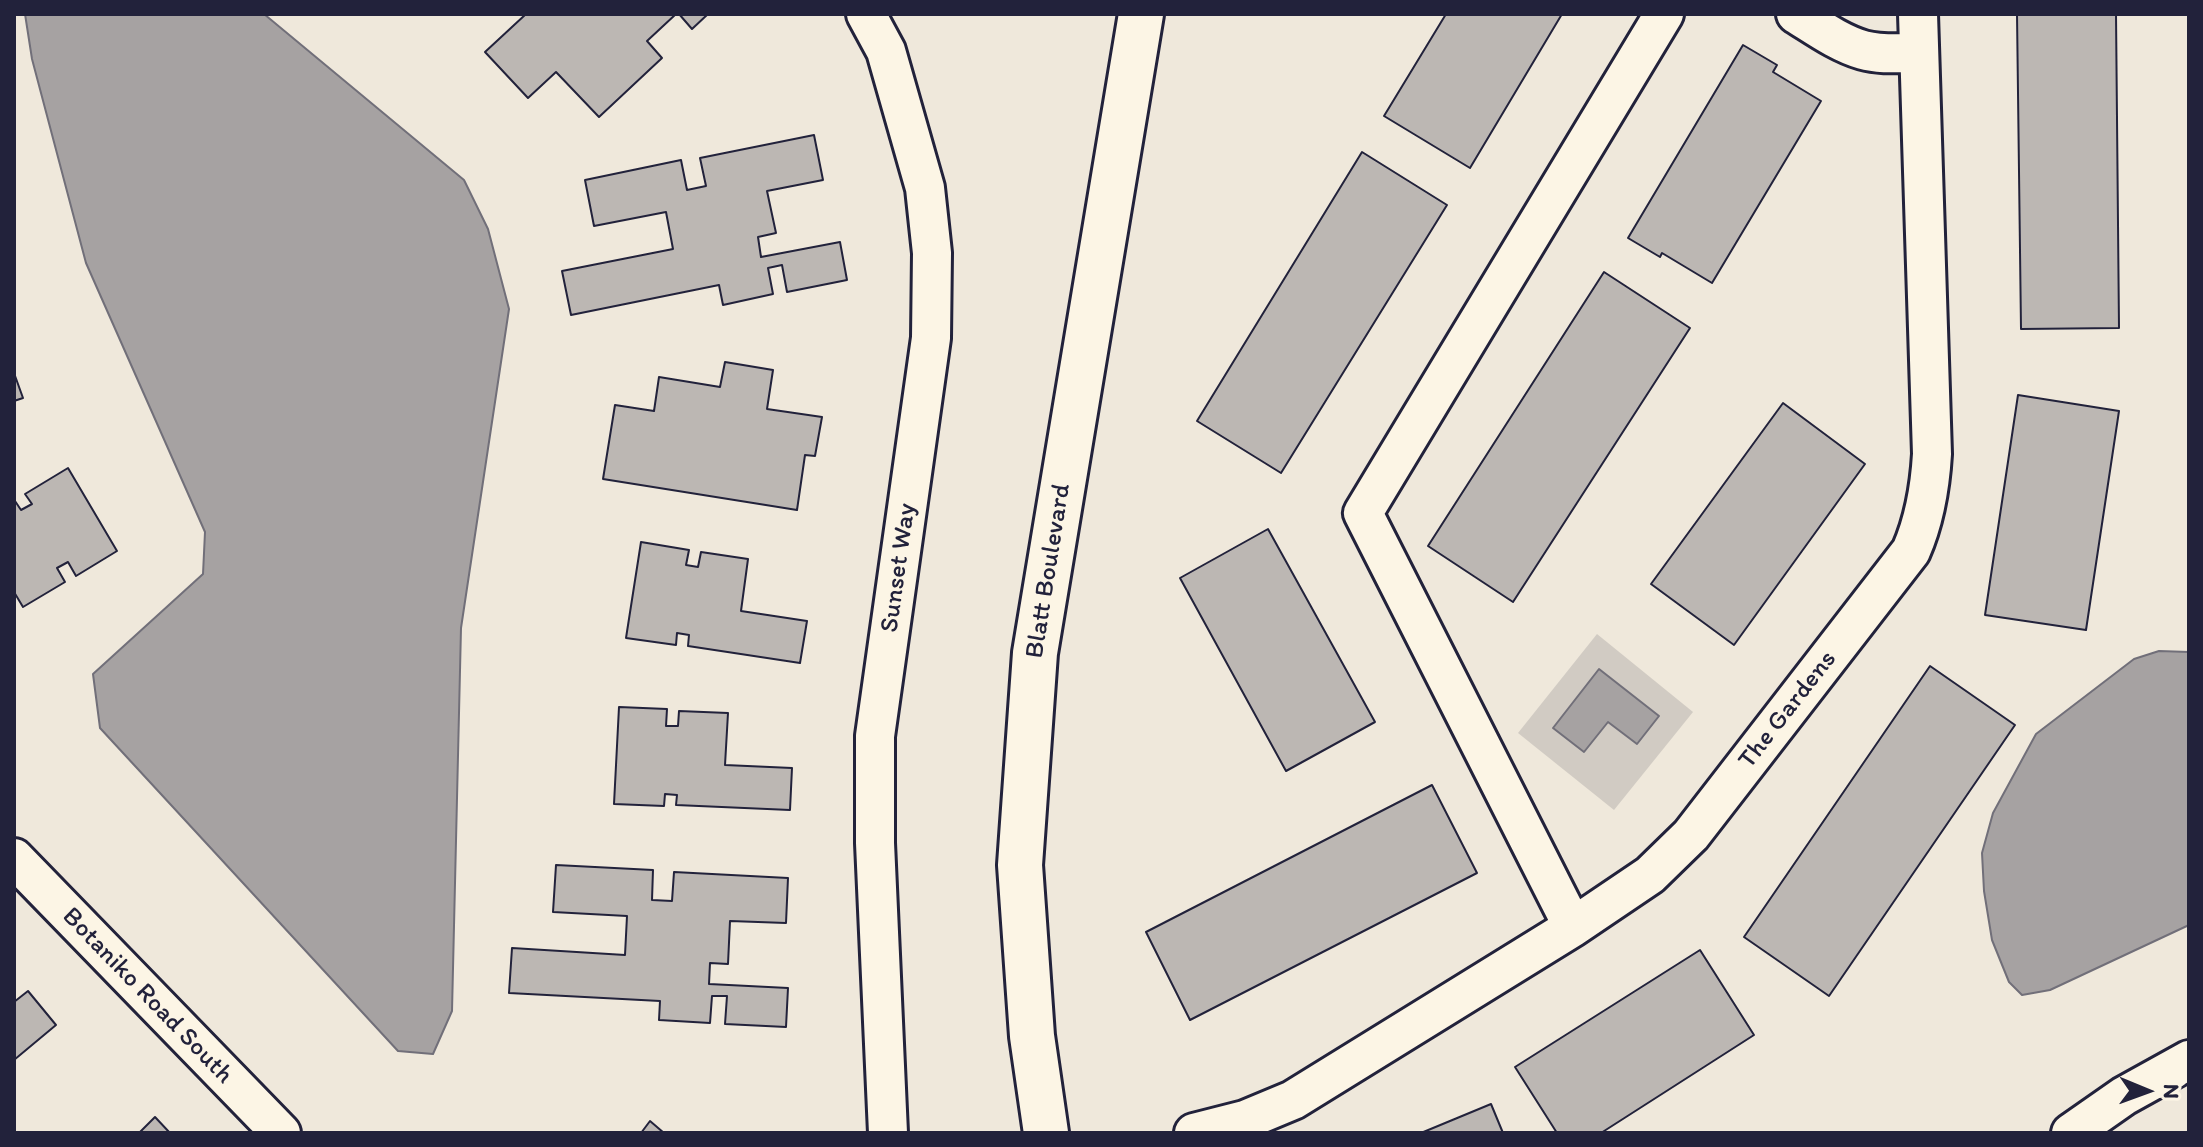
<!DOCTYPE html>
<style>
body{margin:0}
#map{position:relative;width:2203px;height:1147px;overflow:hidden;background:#efe8db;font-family:Itim,sans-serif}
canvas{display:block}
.frame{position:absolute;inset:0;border:16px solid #22223b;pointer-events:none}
.north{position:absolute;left:2107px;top:1051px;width:80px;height:80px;-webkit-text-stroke:6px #fcf5e5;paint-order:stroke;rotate:91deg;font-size:22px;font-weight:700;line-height:32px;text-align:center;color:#22223b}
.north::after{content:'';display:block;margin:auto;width:28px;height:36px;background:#22223b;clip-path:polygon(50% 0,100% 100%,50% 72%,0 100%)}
</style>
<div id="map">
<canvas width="2203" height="1147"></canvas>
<div class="frame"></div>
<div class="north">N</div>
</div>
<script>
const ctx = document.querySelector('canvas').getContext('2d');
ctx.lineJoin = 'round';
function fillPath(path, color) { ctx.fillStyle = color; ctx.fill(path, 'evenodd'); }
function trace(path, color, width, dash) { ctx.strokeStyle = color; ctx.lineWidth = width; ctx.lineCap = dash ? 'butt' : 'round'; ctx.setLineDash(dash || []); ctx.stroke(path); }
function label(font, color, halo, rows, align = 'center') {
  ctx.font = font + ' Itim,sans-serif'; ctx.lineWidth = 6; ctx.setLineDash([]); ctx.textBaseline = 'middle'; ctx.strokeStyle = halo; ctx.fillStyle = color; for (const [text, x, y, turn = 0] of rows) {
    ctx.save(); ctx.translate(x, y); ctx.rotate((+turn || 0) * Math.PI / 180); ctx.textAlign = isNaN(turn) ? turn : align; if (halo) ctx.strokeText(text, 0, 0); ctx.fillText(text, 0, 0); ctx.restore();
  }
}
fillPath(new Path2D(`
 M 1597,634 L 1693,712 L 1614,810 L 1518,733 Z`), '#d1cbc3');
const water = new Path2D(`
 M 25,14 L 264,14 L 464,180 L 488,229 L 509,309 L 461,628 L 452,1011 L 433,1054 L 398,1051 L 100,728 L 93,674 L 203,574 L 205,532 L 86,263 L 32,59 Z
 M 2159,651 L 2189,652 L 2189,925 L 2050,990 L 2022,995 L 2009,982 L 1992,940 L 1984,891 L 1982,853 L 1993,813 L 2036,734 L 2134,659 Z
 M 1599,669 L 1659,716 L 1637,744 L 1608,722 L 1584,752 L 1553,728 Z`);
fillPath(water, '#a6a2a2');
trace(water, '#716f79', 2);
const building = new Path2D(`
 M 526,14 L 676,14 L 647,41 L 662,58 L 599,117 L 556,72 L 528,98 L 485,52 Z
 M 679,14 L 708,14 L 692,29 Z
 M 1446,14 L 1562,14 L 1470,168 L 1384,116 Z
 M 2017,14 L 2116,14 L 2119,328 L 2021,329 Z
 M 1743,45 L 1777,65 L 1773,72 L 1821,101 L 1712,283 L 1662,253 L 1660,257 L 1628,238 Z
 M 814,135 L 823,180 L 767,191 L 776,233 L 758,237 L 761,257 L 840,242 L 847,280 L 787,292 L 782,265 L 768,268 L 773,294 L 723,305 L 719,285 L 571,315 L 562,271 L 673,249 L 666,212 L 594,226 L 585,180 L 681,160 L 687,190 L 706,186 L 700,158 Z
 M 1362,152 L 1447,205 L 1281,473 L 1197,421 Z
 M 1604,272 L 1690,328 L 1513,602 L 1428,546 Z
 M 725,362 L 773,370 L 767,409 L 822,417 L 815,456 L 805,455 L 797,510 L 603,479 L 615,405 L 654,411 L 659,377 L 720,387 Z
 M 14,373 L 23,398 L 14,401 Z
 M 2018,395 L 2119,411 L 2086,630 L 1985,615 Z
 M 1783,403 L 1865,464 L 1734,645 L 1651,584 Z
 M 68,468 L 117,551 L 76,576 L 68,562 L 57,568 L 65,582 L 23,607 L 14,592 L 14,502 L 15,501 L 21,510 L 32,504 L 25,494 Z
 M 1268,529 L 1375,722 L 1286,771 L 1180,578 Z
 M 641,542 L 689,550 L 686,565 L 698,567 L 701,552 L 748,559 L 741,611 L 807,621 L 800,663 L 688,646 L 689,635 L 677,633 L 676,645 L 626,638 Z
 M 1930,666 L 2015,725 L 1829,996 L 1744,937 Z
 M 619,707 L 667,709 L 666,726 L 678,726 L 679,711 L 728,713 L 725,765 L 792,768 L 790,810 L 676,805 L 677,795 L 665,794 L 664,806 L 614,804 Z
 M 1432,785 L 1477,873 L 1190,1020 L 1146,932 Z
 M 556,865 L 653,870 L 652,900 L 672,901 L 674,872 L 788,878 L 786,923 L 730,921 L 728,964 L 710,963 L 709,984 L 788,988 L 786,1027 L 725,1024 L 727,996 L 712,996 L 710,1023 L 659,1020 L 660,1001 L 509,993 L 512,948 L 625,955 L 627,916 L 553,912 Z
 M 1700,950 L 1754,1035 L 1601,1133 L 1557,1133 L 1515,1067 Z
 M 28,991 L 56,1025 L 14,1060 L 14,1002 Z
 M 1491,1104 L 1503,1133 L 1421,1133 Z
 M 155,1117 L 170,1133 L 139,1133 Z
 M 650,1121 L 664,1133 L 641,1133 Z`);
fillPath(building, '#bcb7b3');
trace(building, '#22223b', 2);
const street = new Path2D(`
 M 866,14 L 886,51 L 925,188 L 932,253 L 931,338 L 875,736 L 875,843 L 888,1133
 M 1796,14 C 1817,27 1839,43 1863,50 C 1881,55 1900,53 1919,53
 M 14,858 L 281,1133
 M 1573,927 L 1363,513 L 1664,14
 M 1194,1133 L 1245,1120 L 1293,1100 L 1573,927 L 1650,875 L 1691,835 L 1911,551 C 1925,519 1930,488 1932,454 L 1918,14
 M 2071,1133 L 2124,1096 L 2189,1060`);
const secondary = new Path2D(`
 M 1046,1133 L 1032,1036 L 1020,865 L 1035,653 L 1141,14`);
trace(street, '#22223b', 44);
trace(secondary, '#22223b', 50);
trace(street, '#fcf5e5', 38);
trace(secondary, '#fcf5e5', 44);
label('26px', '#22223b', '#fcf5e5', [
 ["Sunset Way",899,568,-82],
 ["Blatt Boulevard",1049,571,-81],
 ["The Gardens",1788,710,-52],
 ["Botaniko Road South",147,996,46]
]);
</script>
